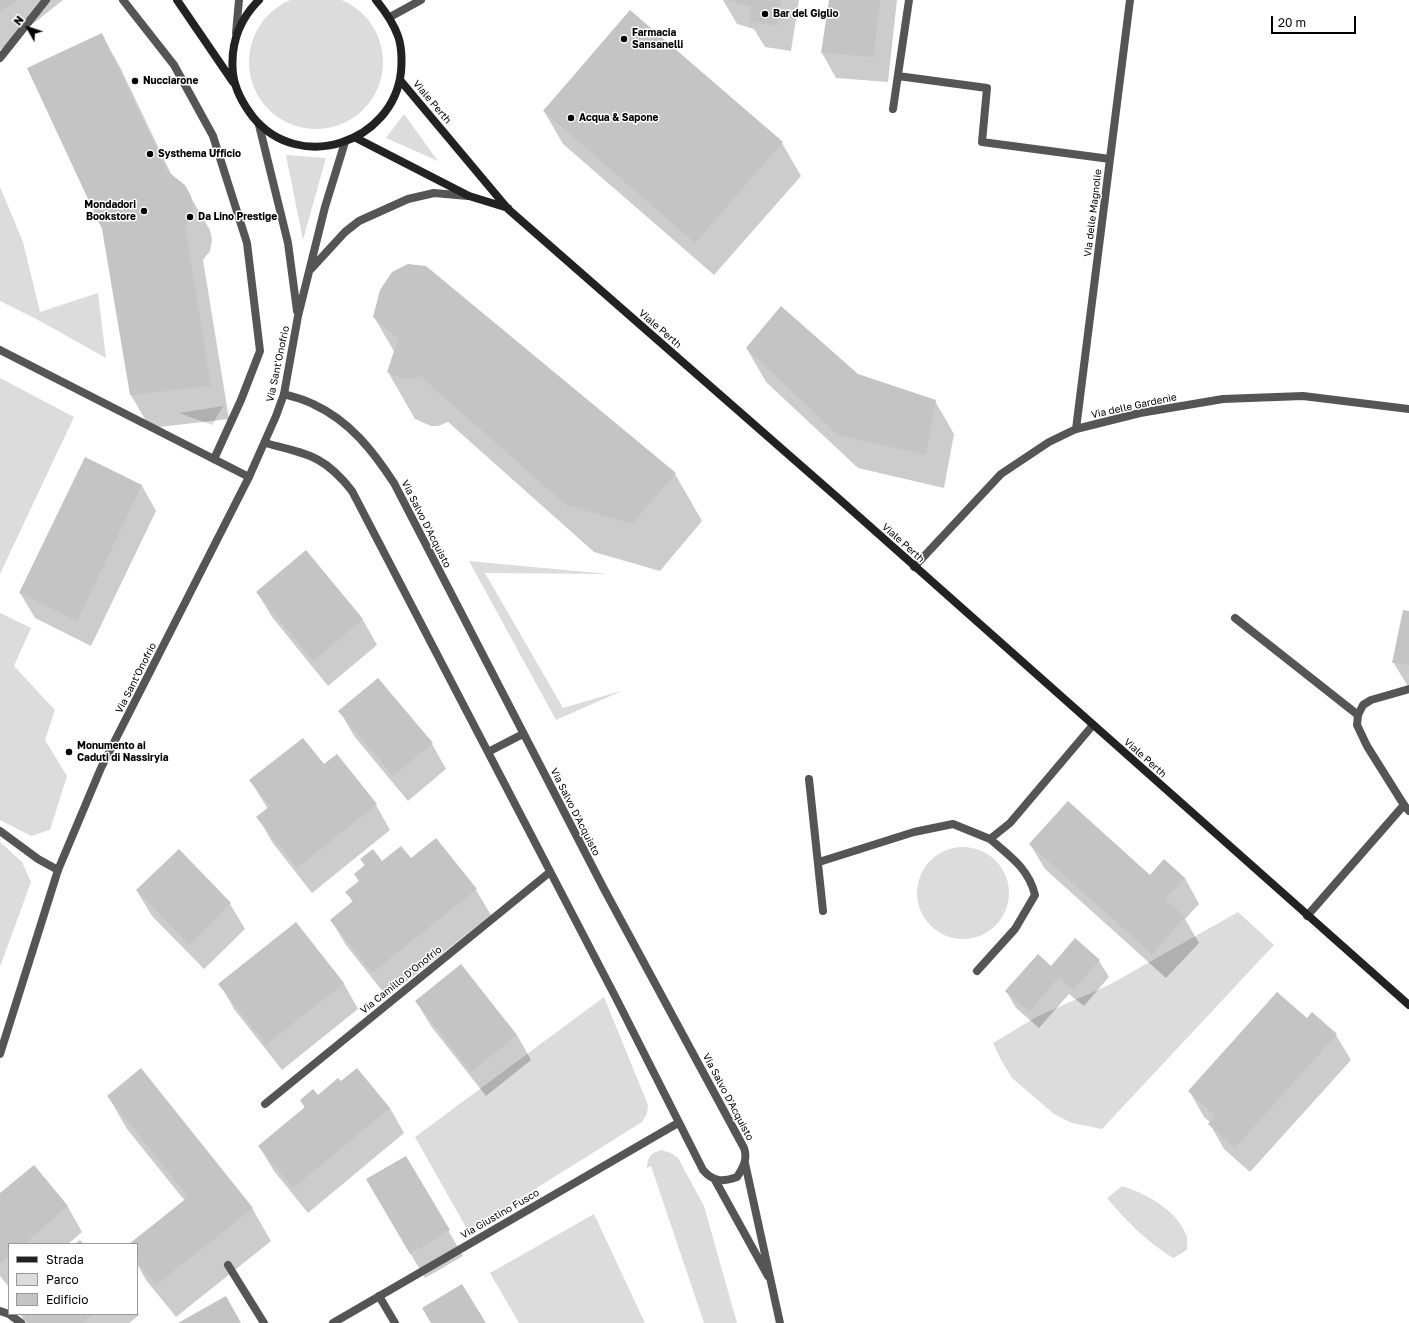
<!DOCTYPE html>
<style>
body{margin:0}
#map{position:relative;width:1409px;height:1323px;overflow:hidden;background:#fff;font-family:"Golos Text",sans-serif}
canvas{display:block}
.legend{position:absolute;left:8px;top:1243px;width:130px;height:72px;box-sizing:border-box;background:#fff;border:1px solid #999;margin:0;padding:5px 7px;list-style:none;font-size:12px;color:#000}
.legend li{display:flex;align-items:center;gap:8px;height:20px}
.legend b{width:20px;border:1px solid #999}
.north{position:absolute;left:8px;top:8px;width:40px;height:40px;-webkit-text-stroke:3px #fff;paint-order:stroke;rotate:309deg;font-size:11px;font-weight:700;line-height:16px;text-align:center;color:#000}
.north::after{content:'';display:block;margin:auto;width:14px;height:18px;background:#000;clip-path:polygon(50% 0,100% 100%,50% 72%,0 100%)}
.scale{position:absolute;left:1271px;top:16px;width:85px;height:18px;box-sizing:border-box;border:2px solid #000;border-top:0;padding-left:5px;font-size:12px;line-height:14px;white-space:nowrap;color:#000;-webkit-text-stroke:3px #fff;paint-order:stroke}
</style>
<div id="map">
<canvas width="1409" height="1323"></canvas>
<ul class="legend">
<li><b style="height:5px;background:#222"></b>Strada</li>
<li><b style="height:11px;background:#dcdcdc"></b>Parco</li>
<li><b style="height:11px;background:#c4c4c4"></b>Edificio</li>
</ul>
<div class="north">N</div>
<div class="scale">20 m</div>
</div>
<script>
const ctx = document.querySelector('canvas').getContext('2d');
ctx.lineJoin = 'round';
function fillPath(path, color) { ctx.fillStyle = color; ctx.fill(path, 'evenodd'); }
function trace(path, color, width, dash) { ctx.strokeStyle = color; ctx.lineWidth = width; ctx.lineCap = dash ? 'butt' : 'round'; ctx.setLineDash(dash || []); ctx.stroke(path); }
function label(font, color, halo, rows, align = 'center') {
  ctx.font = font + ' "Golos Text",sans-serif'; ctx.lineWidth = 3; ctx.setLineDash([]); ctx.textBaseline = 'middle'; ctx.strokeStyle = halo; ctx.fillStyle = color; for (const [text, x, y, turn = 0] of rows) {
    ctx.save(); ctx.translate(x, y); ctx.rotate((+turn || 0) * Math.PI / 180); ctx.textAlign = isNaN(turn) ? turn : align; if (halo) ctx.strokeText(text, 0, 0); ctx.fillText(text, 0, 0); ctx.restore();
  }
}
fillPath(new Path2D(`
 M249 62a67 67 0 1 1 134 0a67 67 0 1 1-134 0Z
 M 404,114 L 438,161 L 386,138 Z
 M 286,155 L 326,158 L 303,240 Z
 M 0,187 L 23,242 L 40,312 L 98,293 L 106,358 L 40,321 L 0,301 Z
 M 0,378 L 74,417 L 0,574 Z
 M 223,406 L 212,425 L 179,413 Z
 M 469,561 L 608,574 L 485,573 L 563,708 L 624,690 L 556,720 Z
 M 0,613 L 31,628 L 14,666 L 55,710 L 45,740 L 67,776 L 50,830 L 31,836 L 0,820 Z
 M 0,842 L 22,862 L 31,882 L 0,967 Z
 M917 893a46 46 0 1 1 92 0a46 46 0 1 1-92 0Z
 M 1238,912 L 1274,945 L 1102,1129 L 1072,1123 L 1054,1114 L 1012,1078 L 1001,1060 L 993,1043 L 1038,1016 L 1109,985 Z
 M 604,997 L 648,1105 L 647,1114 L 642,1122 L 468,1231 L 415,1137 Z
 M 662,1150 L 671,1153 L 678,1158 L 704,1206 L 737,1323 L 704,1323 L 651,1166 L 647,1168 C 648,1157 650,1153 662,1150 Z
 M 1122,1186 C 1147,1194 1175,1209 1186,1234 C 1188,1238 1187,1245 1187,1250 L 1173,1258 C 1147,1242 1126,1221 1107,1198 Z
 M 594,1214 L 645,1323 L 519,1323 L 490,1273 Z`), '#dcdcdc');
fillPath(new Path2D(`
 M 0,0 L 63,0 L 0,50 Z
 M 723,0 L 799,0 L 791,51 L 765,47 L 754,29 L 737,24 Z
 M 830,0 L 897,0 L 888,82 L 836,78 L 822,53 Z
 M 101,34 L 120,67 L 172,176 L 190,196 L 210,230 L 212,239 L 210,251 L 203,260 L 229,419 L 150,428 L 131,395 Z
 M 544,111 L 782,143 L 801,176 L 714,275 L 563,144 Z
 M 374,317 L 675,474 L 702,521 L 660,571 L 594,552 L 448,422 L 438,426 L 431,426 L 415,419 L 388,372 L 395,353 Z
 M 747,349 L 857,375 L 935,401 L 954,434 L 944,488 L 858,468 L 766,382 Z
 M 85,458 L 142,486 L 156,511 L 91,646 L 35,618 L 20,593 Z
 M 306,552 L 363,620 L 377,645 L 328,686 L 272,617 L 257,592 Z
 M 1409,612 L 1409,688 L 1393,662 Z
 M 340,711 L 432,744 L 446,769 L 408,801 L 354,736 Z
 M 324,766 L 376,805 L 390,830 L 312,893 L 272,842 L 258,817 L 268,809 L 250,780 Z
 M 436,839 L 476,890 L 491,915 L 387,997 L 346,945 L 331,920 L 353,903 L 347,892 L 360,882 L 365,867 L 361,859 L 382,862 L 411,859 Z
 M 1030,844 L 1150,877 L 1185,878 L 1199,904 L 1185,919 L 1199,943 L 1166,978 L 1045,869 Z
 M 179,850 L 230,904 L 245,929 L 204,969 L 152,916 L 137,891 Z
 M 296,923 L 344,984 L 358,1009 L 282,1070 L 234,1009 L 220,984 Z
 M 1099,961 L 1109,977 L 1084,1006 L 1069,994 L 1039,1028 L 1016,1008 L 1006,991 L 1051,967 Z
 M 416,1001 L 517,1035 L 531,1060 L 486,1096 L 431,1026 Z
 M 1312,1014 L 1336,1035 L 1351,1060 L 1250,1172 L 1224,1149 L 1210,1124 L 1211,1123 L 1204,1117 L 1190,1092 L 1307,1020 Z
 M 341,1083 L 390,1108 L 404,1133 L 308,1213 L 274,1171 L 259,1146 L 305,1108 L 301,1101 L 317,1096 Z
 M 108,1096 L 252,1208 L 271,1241 L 176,1317 L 146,1280 L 137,1264 L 137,1244 L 131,1244 L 185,1201 L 127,1129 Z
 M 406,1157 L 463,1256 L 425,1278 L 367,1180 Z
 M 34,1166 L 68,1207 L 82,1232 L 68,1244 L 9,1244 L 9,1287 L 0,1276 L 0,1194 Z
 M 80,1240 L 84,1244 L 75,1244 Z
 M 137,1311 L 139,1315 L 129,1323 L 25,1323 L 20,1314 L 137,1314 Z`), '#0003');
fillPath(new Path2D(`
 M 0,0 L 17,0 L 0,13 Z
 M 727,0 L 781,0 L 777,26 L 749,22 L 751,7 Z
 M 829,0 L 880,0 L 874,57 L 821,53 Z
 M 630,10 L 783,142 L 695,243 L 543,111 Z
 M 102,33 L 167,171 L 185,185 L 191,196 L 193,205 L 192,217 L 185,226 L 211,386 L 130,395 L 102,229 L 27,68 Z
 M 408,264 L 426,266 L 676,473 L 632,524 L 566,505 L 420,376 L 411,379 L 403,379 L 387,372 L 398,339 L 373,317 L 380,290 L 392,272 Z
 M 781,306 L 858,374 L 936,400 L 926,455 L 838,435 L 746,348 Z
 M 85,457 L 142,485 L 77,621 L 19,593 Z
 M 306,550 L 363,619 L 313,661 L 256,592 Z
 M 1403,610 L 1409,611 L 1409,665 L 1392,663 Z
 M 378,678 L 433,743 L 393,776 L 338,711 Z
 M 303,738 L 324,764 L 337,754 L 377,804 L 297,868 L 256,817 L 270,806 L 249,780 Z
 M 1068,801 L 1150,875 L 1164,859 L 1185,878 L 1165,899 L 1185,917 L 1152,954 L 1029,844 Z
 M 436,838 L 477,889 L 372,973 L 330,920 L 353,901 L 345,892 L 359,881 L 354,874 L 365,865 L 360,859 L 373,849 L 382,861 L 401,846 L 411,858 Z
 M 179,849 L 231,903 L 189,945 L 136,890 Z
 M 296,922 L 344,983 L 266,1045 L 218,984 Z
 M 1075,938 L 1100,960 L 1073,990 L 1059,977 L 1029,1012 L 1005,991 L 1038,954 L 1051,966 Z
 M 461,964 L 517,1035 L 471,1072 L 415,1001 Z
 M 1277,992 L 1307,1018 L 1312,1012 L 1337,1034 L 1235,1148 L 1208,1124 L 1215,1116 L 1188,1091 Z
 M 141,1068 L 253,1208 L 156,1285 L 137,1261 L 137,1244 L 129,1244 L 188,1197 L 107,1096 Z
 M 357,1068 L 390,1108 L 293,1188 L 258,1146 L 305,1107 L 300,1100 L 313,1089 L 318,1095 L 338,1078 L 341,1081 Z
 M 406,1156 L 450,1230 L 410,1254 L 366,1179 Z
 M 34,1165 L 68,1206 L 24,1244 L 9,1244 L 9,1256 L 0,1264 L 0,1193 Z
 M 462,1284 L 486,1323 L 431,1323 L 422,1308 Z
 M 226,1296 L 241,1323 L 178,1323 Z
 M 22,1314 L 93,1314 L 82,1323 L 29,1323 Z`), '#c4c4c4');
trace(new Path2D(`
 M 123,0 L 174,65 L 213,136 L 247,243 L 260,351 L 241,400 L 214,459
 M 1235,618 L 1358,715
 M 1404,805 L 1409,811
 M 228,1265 L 264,1323
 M 379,1296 L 395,1323
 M 0,1311 L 9,1314 L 21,1323`), '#555', 8);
trace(new Path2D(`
 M 390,17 L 421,0
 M 236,33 L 239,0
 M 0,58 L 46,0
 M 898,76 L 987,88 L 982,142 L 1110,159
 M 893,109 L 909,0
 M 0,350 L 249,477
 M 1076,429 L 1130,0
 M 265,443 C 307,454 324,455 352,491 L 616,998 L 703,1170 C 713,1182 723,1182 737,1177 C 743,1168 748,1159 744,1148 L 604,889 L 394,483 C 373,451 350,421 313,404 C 304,399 293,397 284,394
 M 914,567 L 1001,474 L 1049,442 L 1076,429 L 1140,413 L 1223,399 L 1303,396 L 1409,409
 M 488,752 L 523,734
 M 809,779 L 823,911
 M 0,831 L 38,859 L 58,870
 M 819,862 L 914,832 L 953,824 L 990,839 L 1010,823 L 1093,725
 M 1307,916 L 1404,805 L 1367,746 L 1357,725 L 1358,715 L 1363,705 L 1371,700 L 1409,689
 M 977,971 L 1015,929 L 1035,895 C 1029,869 1010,856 990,839
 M 265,1104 L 550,872
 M 745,1163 L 780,1323
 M 715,1180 L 768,1276
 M 333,1323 L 678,1123`), '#555', 8);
trace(new Path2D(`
 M 259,125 L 288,243 L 297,311
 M 311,269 L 345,232 L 359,221 L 408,199 L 434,193 L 468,196
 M 0,1054 L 58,870 L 101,768 L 249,477 L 276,416 L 284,394 L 298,316 L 325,207 L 345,142`), '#555', 8);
trace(new Path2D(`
 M 177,0 L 233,82
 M 259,0 C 238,21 230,45 233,74 C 235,90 243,104 253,117 C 299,174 393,143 401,72 C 402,60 402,47 398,36 C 393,22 385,11 376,0
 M 400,80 L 508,209 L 838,498 L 1409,1005
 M 356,138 L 469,196 L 508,208`), '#222', 8);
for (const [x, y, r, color] of [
 [765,14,4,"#000"],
 [624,39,4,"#000"],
 [135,81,4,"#000"],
 [571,118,4,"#000"],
 [150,154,4,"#000"],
 [144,211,4,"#000"],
 [190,217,4,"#000"],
 [69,752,4,"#000"]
]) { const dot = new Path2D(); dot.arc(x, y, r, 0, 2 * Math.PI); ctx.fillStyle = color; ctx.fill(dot); trace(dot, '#fff', 1.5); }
label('bold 10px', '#000', '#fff', [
 ["Bar del Giglio",773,14],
 ["Farmacia",632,33],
 ["Sansanelli",632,45],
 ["Nucciarone",143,81],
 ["Acqua & Sapone",579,118],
 ["Systhema Ufficio",158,154],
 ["Mondadori",136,205,"right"],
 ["Bookstore",136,217,"right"],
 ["Da Lino Prestige",198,217],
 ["Monumento ai",77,746],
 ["Caduti di Nassiryia",77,758]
], 'left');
label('10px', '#000', '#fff', [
 ["Viale Perth",432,102,50],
 ["Via delle Magnolie",1093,213,-83],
 ["Viale Perth",660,329,41],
 ["Via Sant'Onofrio",278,364,-78],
 ["Via delle Gardenie",1134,406,-12],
 ["Via Salvo D'Acquisto",426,524,63],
 ["Viale Perth",903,543,42],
 ["Via Sant'Onofrio",136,678,-63],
 ["Viale Perth",1145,758,42],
 ["Via Salvo D'Acquisto",575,812,63],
 ["Via Camillo D'Onofrio",401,980,-39],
 ["Via Salvo D'Acquisto",728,1097,62],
 ["Via Giustino Fusco",500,1214,-30]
]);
</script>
